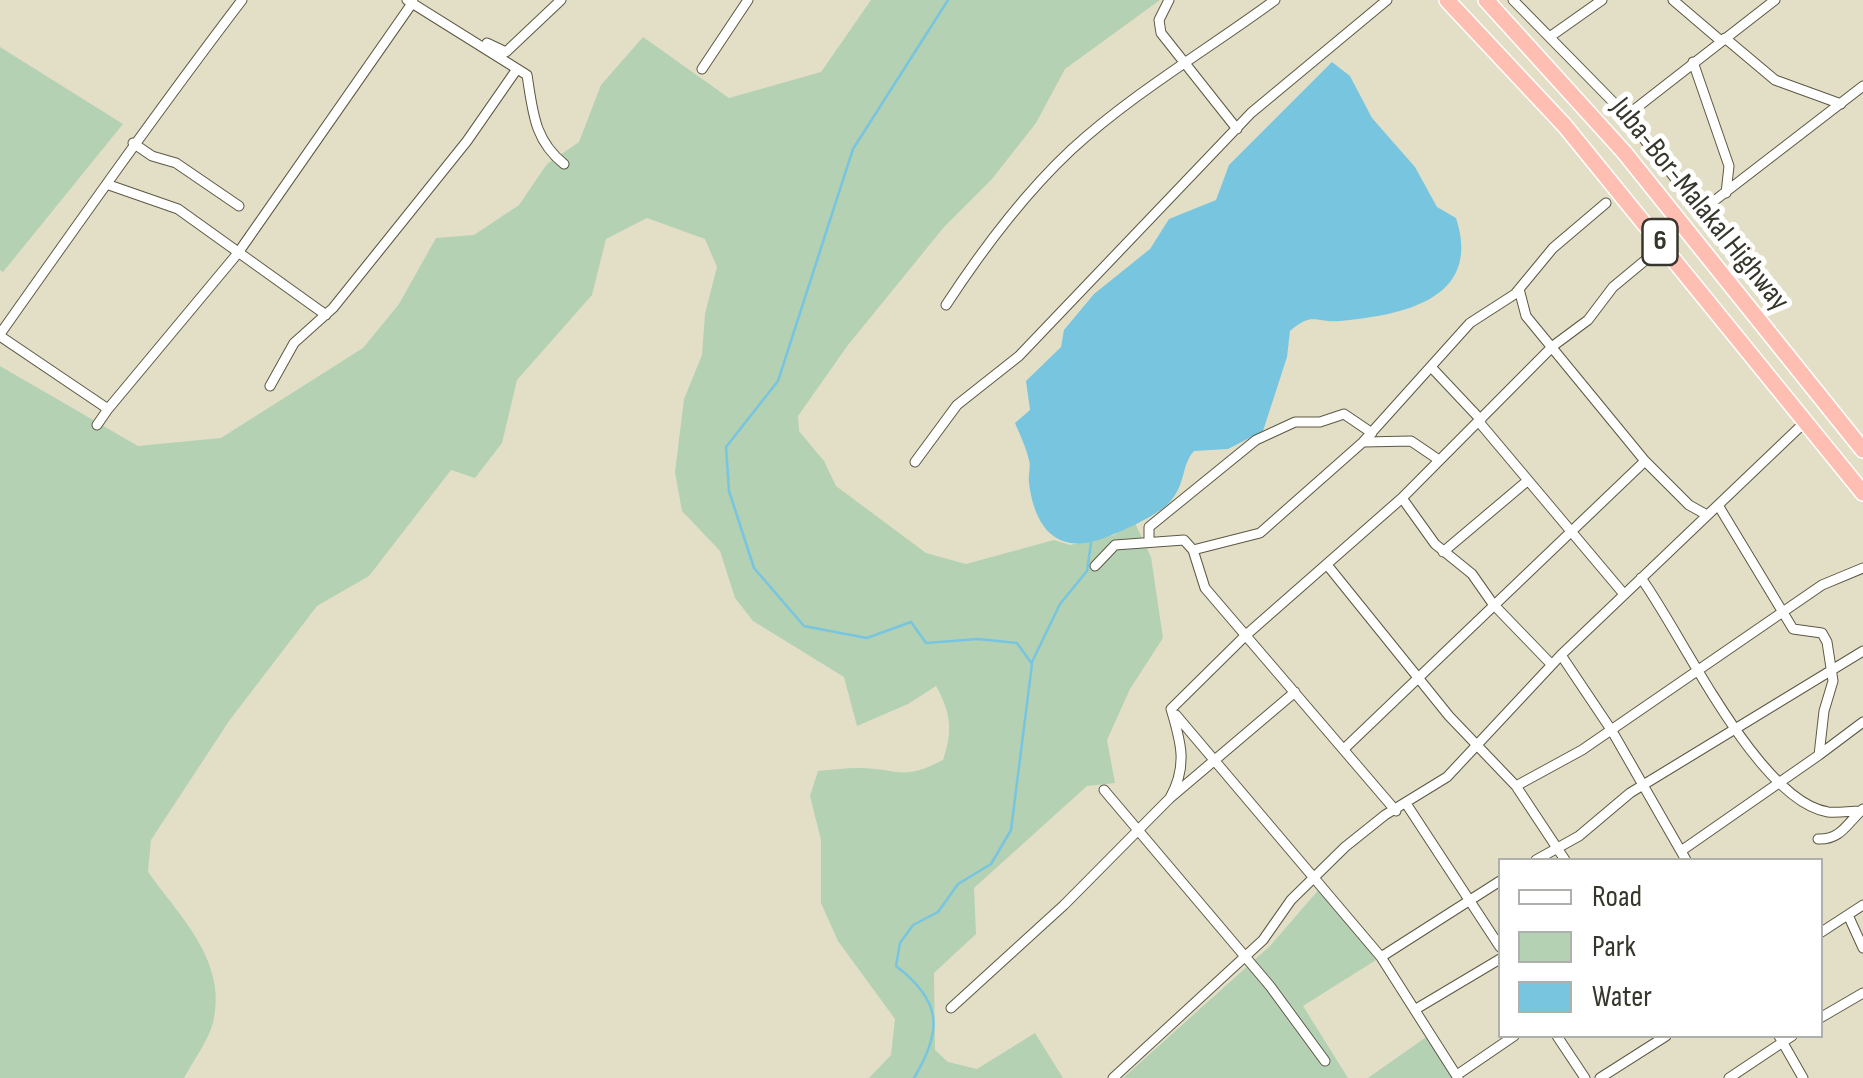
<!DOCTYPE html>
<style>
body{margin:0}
#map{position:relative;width:1863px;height:1078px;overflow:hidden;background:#e3dfc7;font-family:"Sofia Sans Condensed",sans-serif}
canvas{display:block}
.legend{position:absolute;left:1498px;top:858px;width:325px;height:180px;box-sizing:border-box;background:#fff;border:2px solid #afafab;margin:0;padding:12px 18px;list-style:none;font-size:30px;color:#37362c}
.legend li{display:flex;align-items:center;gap:20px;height:50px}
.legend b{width:50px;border:2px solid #afafab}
</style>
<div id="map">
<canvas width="1863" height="1078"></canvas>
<ul class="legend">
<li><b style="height:12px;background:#fff"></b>Road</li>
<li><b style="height:28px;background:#b4d1b3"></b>Park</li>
<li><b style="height:28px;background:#78c5e0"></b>Water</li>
</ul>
</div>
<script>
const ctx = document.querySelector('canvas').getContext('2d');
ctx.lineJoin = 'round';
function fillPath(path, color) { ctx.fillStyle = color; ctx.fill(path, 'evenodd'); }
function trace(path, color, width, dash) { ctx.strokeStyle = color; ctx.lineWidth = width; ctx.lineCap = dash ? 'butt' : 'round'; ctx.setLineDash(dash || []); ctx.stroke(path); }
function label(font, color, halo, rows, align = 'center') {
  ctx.font = font + ' "Sofia Sans Condensed",sans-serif'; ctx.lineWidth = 10; ctx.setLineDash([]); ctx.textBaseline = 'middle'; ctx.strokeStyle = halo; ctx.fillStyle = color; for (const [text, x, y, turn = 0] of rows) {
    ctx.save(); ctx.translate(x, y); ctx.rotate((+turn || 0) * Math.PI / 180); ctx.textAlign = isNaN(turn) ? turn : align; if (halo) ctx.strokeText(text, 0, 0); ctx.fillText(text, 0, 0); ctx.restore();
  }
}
fillPath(new Path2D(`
 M 871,0 L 1160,0 L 1065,69 L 1036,123 L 992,179 L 944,227 L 848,345 L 798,416 L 799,431 L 824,461 L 836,486 L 926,553 L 966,564 L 1054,540 L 1070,545 L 1114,535 L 1134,521 L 1151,557 L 1163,638 L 1130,689 L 1107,740 L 1115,783 L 1087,786 L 974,888 L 976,934 L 934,973 L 935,1050 L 948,1062 L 977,1069 L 1035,1033 L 1063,1078 L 869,1078 L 891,1055 L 895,1019 L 838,941 L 821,903 L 821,840 L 810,796 L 818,771 C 831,770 845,768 858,768 C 898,768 901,782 943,760 C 953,731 951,713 936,686 L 908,704 L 857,726 L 844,677 L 753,621 L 735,598 L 720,551 L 682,511 L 675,472 L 684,399 L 702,355 L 705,314 L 717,267 L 705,239 L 647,218 L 606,239 L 592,295 L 517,380 L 502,443 L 475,478 L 451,470 L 369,576 L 317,606 L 229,721 L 151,840 L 148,872 C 181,918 228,962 213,1023 C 208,1041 193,1061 184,1078 L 0,1078 L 0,366 L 138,446 L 221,438 L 363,348 L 399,304 L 436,238 L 474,235 L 519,205 L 547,164 L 579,142 L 601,85 L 643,37 L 729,98 L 821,72 Z
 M 0,47 L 123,124 L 3,272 L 0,270 Z
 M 1321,887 L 1376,960 L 1303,1006 L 1348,1078 L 1123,1078 L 1270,946 Z
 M 1429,1035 L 1460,1078 L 1368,1078 Z`), '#b4d1b3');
fillPath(new Path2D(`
 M 1332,62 L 1350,76 L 1372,118 L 1415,167 L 1437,207 L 1456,218 C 1483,300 1402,315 1340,321 C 1315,323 1313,311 1290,331 L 1287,357 L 1263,431 L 1228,449 L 1194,451 C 1180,467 1187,485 1167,505 C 1154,517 1115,535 1098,540 C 1054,554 1034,524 1029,483 C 1028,475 1031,467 1029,460 C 1026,447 1020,435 1015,423 L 1030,410 L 1026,381 L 1061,347 L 1064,330 L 1094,294 L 1150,249 L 1169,219 L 1216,200 L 1229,165 Z`), '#78c5e0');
trace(new Path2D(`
 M 1032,662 L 1060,604 L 1087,571 L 1091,543
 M 914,1078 C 943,1030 942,1001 896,966 L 900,943 L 913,925 L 938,912 L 958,884 L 991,864 L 1011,830 L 1032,664 L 1017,643 L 978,639 L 926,643 L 911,622 L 867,638 L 804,626 L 754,568 L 729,491 L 726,447 L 778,381 L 853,149 L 948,0`), '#78c5e0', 2.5);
const minor = new Path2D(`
 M 407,0 L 527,75 C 533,112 534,140 564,164
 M 1169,0 L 1159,20 L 1161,33 L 1237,129
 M 1513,0 L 1621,110 L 1701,211 L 1863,86
 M 1673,0 L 1721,41
 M 1551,36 L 1602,0
 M 1725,38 L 1775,80 L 1841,104
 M 487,43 L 506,52 L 561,0
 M 1693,62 L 1729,166 L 1726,193
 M 702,69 L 748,0
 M 1626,116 L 1775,0
 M 133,143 L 152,156 L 176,163 L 239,206
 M 109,185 L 178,209 L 326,315
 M 1519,289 L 1526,316 L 1645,461
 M 946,305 C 982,250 1023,195 1071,150 C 1133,93 1207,50 1275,0
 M 0,334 C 80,221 159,109 242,0
 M 0,336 L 108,409 L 238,253 L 413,2
 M 1432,368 L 1481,420
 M 270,386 L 294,343 L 333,308 L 467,141 L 517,69
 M 1479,422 L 1623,593
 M 97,425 L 108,409
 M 1364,442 L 1411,441 L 1439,460
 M 915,462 L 957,405 L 1019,356 L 1251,113 L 1387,0
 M 1402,498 L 1435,544 L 1472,574 L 1493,604 L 1551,664
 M 1149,539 L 1149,527 L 1256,440 L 1295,422 L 1320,422 L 1344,414 L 1372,433
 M 1193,550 L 1260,533 L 1363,442 L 1470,323 L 1515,294 L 1553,248 L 1606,203
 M 1443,552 L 1526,482
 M 1095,566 L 1115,545 L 1184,540 L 1193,550 L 1205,588 L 1396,811
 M 1328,566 L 1449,716 L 1516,786 L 1565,860
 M 1641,578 C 1682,634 1758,801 1828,812 C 1838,813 1850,811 1860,811
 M 1561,655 L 1612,731 L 1686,860
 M 1176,715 L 1381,957 L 1458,1078
 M 1345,748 L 1645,461 L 1689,505 L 1707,515
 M 1819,755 L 1863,722
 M 1516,786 L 1582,750 L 1822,585 L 1863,568
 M 1104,790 L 1270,986 L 1325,1061
 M 1170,798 C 1188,766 1181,742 1171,709 L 1246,635 L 1402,498 L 1553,346 L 1588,320 L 1613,287 L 1648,258 L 1659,239
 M 1407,805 L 1500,947
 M 1818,839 C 1841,840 1847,823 1863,809
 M 1681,851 L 1819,755 L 1824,711 L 1833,681 L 1827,642 L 1822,633 L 1793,629 L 1718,505
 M 1536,860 L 1579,836 L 1630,793 L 1863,651
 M 1848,915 L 1863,948
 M 1820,933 L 1863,905
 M 1381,957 L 1500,881
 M 951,1008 L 1064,905 L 1170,798 L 1295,692
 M 1416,1009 L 1500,959
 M 1820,1018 L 1863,993
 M 1557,1036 L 1585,1078
 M 1779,1036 L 1803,1078
 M 1457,1075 L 1514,1036
 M 1113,1078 L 1263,940 L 1291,900 L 1345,847 L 1385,815 L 1447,777 L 1561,655 L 1804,423
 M 1600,1078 L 1666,1036
 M 1729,1078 L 1792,1036`);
const trunk = new Path2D(`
 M 1447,0 L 1565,126 L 1863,493
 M 1486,0 L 1624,152 L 1863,450`);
trace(minor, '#5c5843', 11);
trace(trunk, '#fff', 18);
trace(minor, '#fff', 9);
trace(trunk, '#ffbeb2', 15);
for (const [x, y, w] of [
 [1660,242,35]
]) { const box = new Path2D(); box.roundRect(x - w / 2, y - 23, w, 46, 8); ctx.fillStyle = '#fff'; ctx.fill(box); trace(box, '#37362c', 2.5); }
label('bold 28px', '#37362c', null, [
 ["6",1660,242]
]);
label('30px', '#37362c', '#fff', [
 ["Juba-Bor-Malakal Highway",1699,205,51]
]);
</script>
